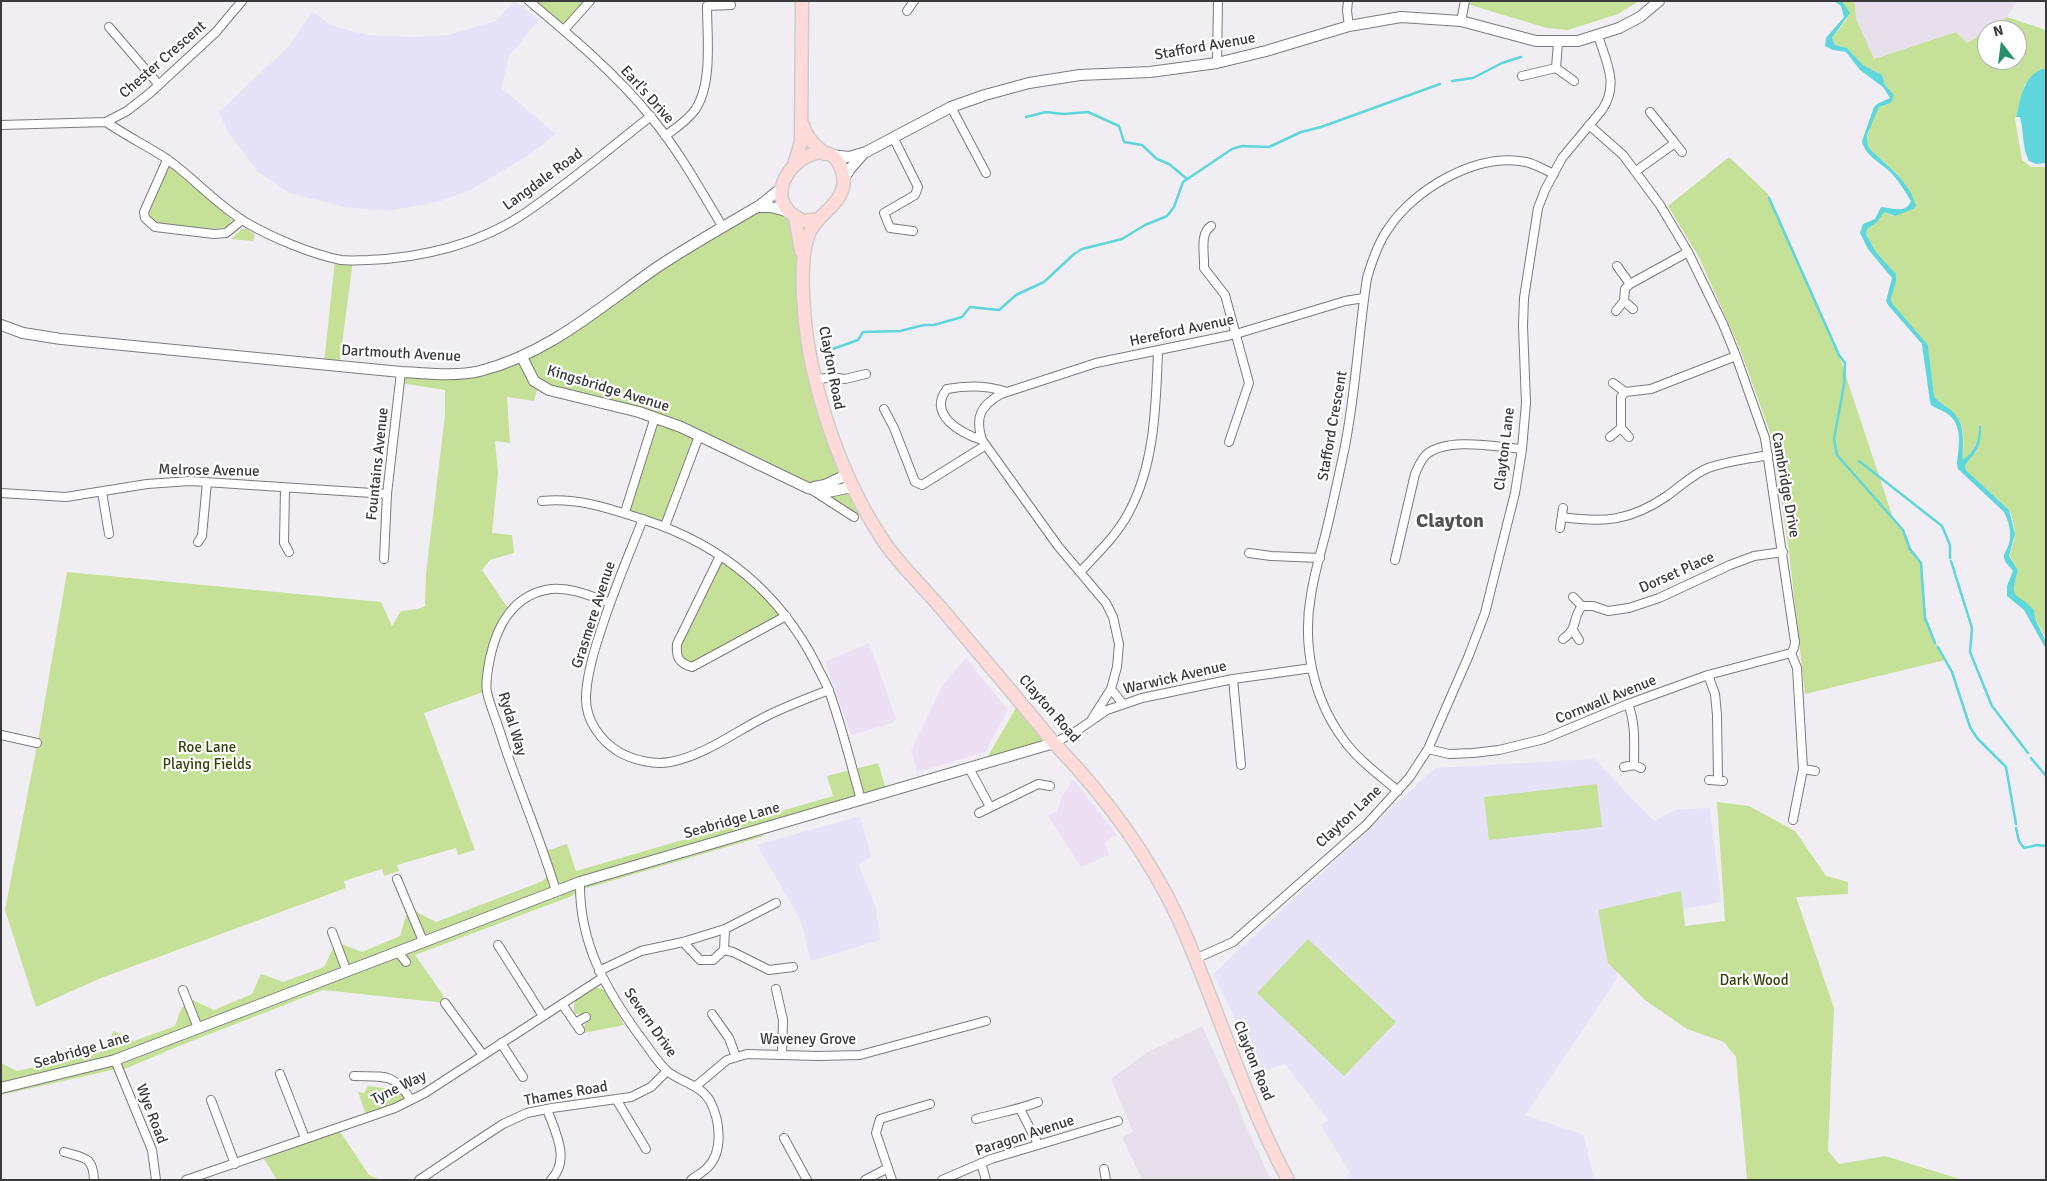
<!DOCTYPE html>
<style>
body{margin:0}
#map{position:relative;width:2047px;height:1181px;overflow:hidden;background:#f1eef3;font-family:Signika,sans-serif}
canvas{display:block}
.frame{position:absolute;inset:0;border:2px solid #3b3a3c;pointer-events:none}
.north{position:absolute;left:1977px;top:20px;width:50px;height:50px;box-sizing:border-box;background:#fff;border:1px solid #b1b0b1;border-radius:50%;rotate:345deg;font-size:14px;font-weight:700;line-height:20px;text-align:center;color:#3b3a3c}
.north::after{content:'';display:block;margin:auto;width:18px;height:22px;background:#28906d;clip-path:polygon(50% 0,100% 100%,50% 72%,0 100%)}
</style>
<div id="map">
<canvas width="2047" height="1181"></canvas>
<div class="frame"></div>
<div class="north">N</div>
</div>
<script>
const ctx = document.querySelector('canvas').getContext('2d');
ctx.lineJoin = 'round';
function fillPath(path, color) { ctx.fillStyle = color; ctx.fill(path, 'evenodd'); }
function trace(path, color, width, dash) { ctx.strokeStyle = color; ctx.lineWidth = width; ctx.lineCap = dash ? 'butt' : 'round'; ctx.setLineDash(dash || []); ctx.stroke(path); }
function label(font, color, halo, rows, align = 'center') {
  ctx.font = font + ' Signika,sans-serif'; ctx.lineWidth = 4.5; ctx.setLineDash([]); ctx.textBaseline = 'middle'; ctx.strokeStyle = halo; ctx.fillStyle = color; for (const [text, x, y, turn = 0] of rows) {
    ctx.save(); ctx.translate(x, y); ctx.rotate((+turn || 0) * Math.PI / 180); ctx.textAlign = isNaN(turn) ? turn : align; if (halo) ctx.strokeText(text, 0, 0); ctx.fillText(text, 0, 0); ctx.restore();
  }
}
fillPath(new Path2D(`
 M 869,643 L 896,718 L 893,723 L 851,735 L 825,662 Z
 M 966,658 L 1008,710 L 985,752 L 917,772 L 911,751 L 942,686 Z
 M 1073,780 L 1077,784 L 1117,835 L 1105,842 L 1109,855 L 1081,867 L 1048,816 L 1057,811 L 1062,796 Z`), '#ece0f4');
fillPath(new Path2D(`
 M 1853,1 L 2017,1 L 2007,17 L 1967,43 L 1956,32 L 1874,59 L 1856,19 L 1855,4 Z
 M 1202,1026 L 1238,1105 L 1245,1124 L 1271,1180 L 1142,1180 L 1122,1137 L 1133,1132 L 1111,1079 L 1146,1053 Z`), '#e7e0ec');
fillPath(new Path2D(`
 M 514,1 L 539,20 L 510,55 L 501,88 L 556,134 L 529,155 L 472,189 L 438,202 L 387,211 L 345,207 L 289,193 L 257,171 L 228,132 L 219,112 L 289,46 L 312,12 L 333,26 L 367,35 L 412,37 L 449,35 L 496,21 Z
 M 1594,759 L 1654,821 L 1675,810 L 1710,808 L 1721,902 L 1614,921 L 1617,979 L 1525,1115 L 1584,1135 L 1594,1180 L 1348,1180 L 1349,1171 L 1321,1126 L 1328,1120 L 1285,1064 L 1261,1072 L 1213,974 L 1435,768 Z
 M 860,816 L 871,857 L 859,865 L 876,909 L 880,940 L 811,961 L 800,919 L 757,845 Z`), '#e6e2f8');
fillPath(new Path2D(`
 M 530,1 L 590,1 L 564,30 Z
 M 1471,1 L 1639,1 L 1618,14 L 1568,30 L 1547,28 L 1470,5 Z
 M 1842,1 L 1853,1 L 1855,4 L 1856,19 L 1874,59 L 1956,32 L 1967,43 L 1987,31 L 1987,60 L 2017,60 L 2017,30 L 1989,30 L 2007,17 L 2046,30 L 2046,69 L 2042,69 L 2025,84 L 2015,119 L 2022,160 L 2031,167 L 2046,167 L 2046,638 L 2034,616 L 2034,613 L 2014,594 L 2013,585 L 2018,570 L 2010,556 C 2010,551 2012,549 2013,544 C 2017,534 2014,520 2009,510 L 1966,470 L 1965,465 C 1978,450 1981,447 1979,426 C 1979,442 1974,450 1963,461 C 1963,443 1967,424 1952,412 C 1946,406 1939,403 1934,396 L 1928,345 L 1892,303 L 1891,298 L 1896,282 L 1896,274 L 1876,252 L 1866,234 L 1867,229 L 1874,224 L 1884,211 L 1892,216 L 1913,209 C 1914,182 1885,164 1868,147 C 1865,134 1873,119 1879,107 L 1891,103 L 1893,95 L 1885,85 L 1882,75 L 1863,65 L 1847,48 L 1835,45 L 1832,38 L 1847,19 L 1844,3 Z
 M 1729,157 L 1768,194 L 1836,346 L 1894,521 L 1903,530 L 1910,549 L 1921,563 L 1925,618 L 1928,628 L 1945,660 L 1805,694 L 1789,551 L 1772,438 L 1740,349 L 1699,257 L 1668,206 Z
 M 168,165 L 232,220 L 227,227 L 211,229 L 154,222 L 149,218 L 148,210 Z
 M 757,207 L 795,217 L 820,404 L 866,510 L 854,517 L 808,488 L 699,436 L 665,526 L 625,512 L 655,417 L 538,386 L 534,401 L 507,397 L 510,443 L 495,441 L 498,473 L 492,533 L 512,535 L 514,553 L 490,560 L 482,570 L 510,611 L 500,625 L 486,691 L 424,713 L 475,850 L 458,855 L 456,848 L 397,865 L 399,871 L 384,876 L 382,869 L 344,881 L 346,888 L 101,978 L 36,1007 L 5,910 L 39,735 L 67,572 L 381,602 L 392,626 L 401,611 L 418,609 L 425,606 L 426,574 L 445,415 L 445,390 L 400,383 L 401,372 L 459,374 L 522,357 Z
 M 242,229 L 247,229 L 255,235 L 253,241 L 231,239 Z
 M 335,260 L 353,260 L 339,367 L 324,363 Z
 M 720,556 L 786,616 L 692,667 L 681,663 L 677,644 Z
 M 1020,701 L 1054,743 L 984,763 Z
 M 878,763 L 885,786 L 889,791 L 760,829 L 764,836 L 580,890 L 572,896 L 415,955 L 443,995 L 445,1003 L 323,990 L 179,1046 L 120,1071 L 112,1070 L 1,1095 L 1,1063 L 17,1071 L 102,1051 L 114,1031 L 134,1041 L 175,1026 C 179,1016 181,1004 190,999 L 214,1010 L 252,994 L 261,974 L 283,982 L 324,967 L 336,942 L 362,952 L 400,936 L 407,912 L 413,910 L 436,922 L 543,881 L 550,872 L 543,852 L 567,844 L 576,871 L 833,796 L 827,776 Z
 M 1597,784 L 1602,827 L 1489,840 L 1484,797 Z
 M 1717,802 L 1749,806 L 1795,831 L 1826,876 L 1848,882 L 1848,894 L 1796,897 L 1834,1008 L 1828,1151 L 1839,1164 L 1885,1156 L 1963,1180 L 1747,1180 L 1736,1057 L 1724,1042 L 1687,1029 L 1645,1000 L 1608,963 L 1598,910 L 1681,891 L 1685,926 L 1725,921 Z
 M 1308,939 L 1396,1022 L 1344,1076 L 1257,993 Z
 M 596,987 L 605,990 L 624,1025 L 584,1033 L 583,1028 L 590,1018 L 590,1015 L 575,1014 C 570,998 584,994 596,987 Z
 M 396,1081 L 411,1100 L 367,1118 L 358,1092 L 364,1093 L 368,1086 L 391,1089 Z
 M 337,1127 L 369,1175 L 381,1180 L 277,1180 L 261,1154 Z`), '#c5e097');
fillPath(new Path2D(`
 M 1834,1 L 1842,1 L 1850,13 L 1832,38 L 1835,45 L 1847,48 L 1863,65 L 1882,75 L 1885,85 L 1894,95 L 1891,103 L 1879,107 L 1867,135 L 1868,147 C 1885,164 1910,181 1916,206 L 1913,209 L 1895,216 L 1884,212 L 1877,222 L 1867,229 L 1866,234 L 1876,252 L 1896,274 L 1896,282 L 1891,298 L 1892,303 L 1928,345 L 1934,396 C 1939,403 1946,406 1952,411 C 1967,425 1962,443 1963,460 C 1975,451 1979,441 1979,426 L 1981,426 C 1981,446 1978,450 1965,465 L 1966,470 L 2009,510 L 2015,534 L 2009,556 L 2018,570 C 2009,602 2015,590 2034,610 C 2034,625 2046,632 2046,649 L 2024,610 L 2007,596 L 2007,586 L 2013,571 C 2010,566 2005,564 2004,558 C 2003,553 2008,549 2009,543 C 2012,533 2009,522 2004,512 L 1958,469 L 1957,465 C 1958,449 1964,427 1949,415 C 1944,411 1937,409 1931,405 L 1930,402 L 1922,344 L 1888,305 L 1886,301 L 1892,278 L 1868,249 L 1860,233 L 1863,224 L 1875,219 L 1881,207 C 1892,208 1906,214 1911,201 C 1906,193 1900,183 1893,175 C 1884,164 1865,157 1862,141 L 1874,107 L 1877,104 L 1890,98 L 1883,87 L 1860,70 L 1846,52 L 1833,50 L 1825,46 L 1826,38 L 1844,17 L 1841,6 Z
 M 2042,69 L 2046,69 L 2046,163 L 2036,164 L 2029,161 C 2022,148 2024,132 2020,117 L 2016,117 C 2021,98 2023,77 2042,69 Z`), '#5ed6db');
trace(new Path2D(`
 M 1452,81 L 1473,78 L 1502,63 L 1521,57
 M 1026,117 L 1046,112 L 1064,114 L 1088,112 L 1119,126 L 1124,142 L 1142,145 L 1157,159 L 1169,164 L 1187,179
 M 1769,198 L 1839,355 L 1845,363 L 1844,385 L 1834,439 L 1837,455 L 1903,530 L 1910,549 L 1921,563 L 1925,618 L 1935,643
 M 824,352 L 858,340 L 863,332 L 900,331 L 924,325 L 934,325 L 962,317 L 970,307 L 999,310 L 1016,295 L 1044,282 L 1074,254 L 1082,249 L 1122,239 L 1145,225 L 1167,216 L 1174,207 L 1183,182 L 1232,149 L 1242,146 L 1269,147 L 1301,132 L 1321,127 L 1440,84
 M 1859,461 L 1942,526 L 1950,545 L 1950,558
 M 1951,561 L 1972,628 L 1970,652 L 1992,706 L 2028,753
 M 1938,647 L 1952,672 L 1970,727 L 1977,738 L 2006,767 L 2016,824
 M 2031,758 L 2046,776
 M 2016,828 L 2019,841 L 2024,848 L 2037,845 L 2046,846`), '#5ed6db', 2.5);
const minor = new Path2D(`
 M 529,1 C 572,37 616,74 651,117 C 679,151 700,189 722,226
 M 1348,1 L 1347,11 L 1349,26
 M 907,11 L 914,1
 M 1461,21 L 1465,1
 M 109,27 L 159,85
 M 564,30 L 590,1
 M 1217,63 L 1218,1
 M 1556,68 L 1574,81
 M 1522,76 L 1556,68 L 1558,42
 M 951,107 L 986,173
 M 106,122 C 125,135 147,146 167,159 C 195,179 217,205 247,223 C 273,238 311,254 341,260 C 350,261 359,260 368,260 C 422,258 480,244 525,213 C 568,184 609,149 651,116
 M 1,125 L 106,122 L 127,111 L 150,93 L 216,32 L 242,1
 M 1589,125 L 1623,155 L 1660,205 L 1688,252 L 1723,324 L 1736,356 L 1765,438 L 1795,642 L 1794,648 L 1791,653 L 1797,668 L 1803,769 L 1793,820
 M 665,136 C 676,128 687,121 695,110 C 713,84 707,36 707,6 L 731,5
 M 893,137 L 918,187 L 915,195 L 884,213 L 890,228 L 913,231
 M 1675,143 L 1682,152
 M 167,160 L 144,212 L 145,218 L 155,227 L 214,234 L 226,233 L 242,220
 M 1636,171 L 1675,143 L 1650,112
 M 1211,226 C 1199,234 1205,255 1204,268 L 1225,295 L 1249,383 L 1229,442
 M 1617,266 L 1630,284
 M 1624,301 L 1633,309
 M 1616,311 L 1624,301 L 1625,289 L 1630,284 L 1688,252
 M 815,380 L 831,377 L 845,379 L 866,374
 M 1613,383 L 1625,392 L 1651,389 L 1736,356
 M 1625,392 L 1621,397 L 1621,428 L 1629,437
 M 884,409 L 894,428 L 915,482 L 922,485 L 986,445
 M 1610,437 L 1621,428
 M 982,440 C 960,433 927,414 947,389 C 968,385 987,385 1007,392
 M 285,488 L 284,543 L 289,552
 M 812,490 L 854,517
 M 102,492 L 109,534
 M 1,493 L 66,497 L 147,484 L 190,481 L 387,494
 M 542,501 C 578,497 611,509 645,520 C 722,545 779,592 816,664 C 820,673 826,682 829,691 C 842,727 851,764 861,800
 M 625,512 L 655,417
 M 1562,517 C 1605,523 1630,521 1667,496 C 1681,486 1693,474 1708,468 C 1727,461 1749,459 1768,455
 M 643,519 C 628,557 612,594 600,633 C 593,654 586,677 586,699 C 586,721 601,741 619,752 C 633,760 654,765 670,762 C 702,756 731,735 759,720 C 781,708 805,699 829,690
 M 665,526 L 699,436
 M 1560,528 L 1563,508
 M 198,542 L 202,536 L 207,482
 M 1249,553 L 1271,556 L 1320,558
 M 720,556 L 677,644 C 676,658 679,663 692,667 L 786,616
 M 384,559 L 387,494 L 401,372
 M 1395,560 L 1415,474 C 1418,467 1421,459 1427,454 C 1448,437 1497,447 1522,449
 M 1080,572 C 1098,553 1117,535 1129,512 C 1155,464 1156,404 1158,351
 M 1573,597 L 1582,606
 M 1573,630 L 1579,640
 M 1563,639 C 1579,628 1571,620 1582,606 L 1593,606 L 1608,611 L 1629,608 L 1659,598 L 1730,565 L 1754,556 L 1783,552
 M 1708,675 L 1715,694 L 1717,715 L 1718,780
 M 1233,679 L 1241,765
 M 1111,689 L 1123,704
 M 1628,704 C 1636,724 1634,744 1634,765
 M 1092,719 L 1111,689 L 1117,667 L 1119,644 L 1113,617 L 1106,603 L 1058,546 L 982,440 C 975,417 980,406 1001,394 L 1096,363 L 1236,334 L 1345,301 L 1364,298
 M 1,735 L 37,743
 M 1054,743 L 1075,732 L 1107,710 L 1142,698 L 1233,679 L 1312,668
 M 1428,749 L 1449,754 L 1473,753 L 1499,750 L 1544,739 L 1628,704 L 1708,675 L 1791,653
 M 1624,767 L 1634,765 L 1641,768
 M 969,768 L 990,807
 M 1803,769 L 1815,771
 M 1709,780 L 1723,781
 M 1398,791 C 1379,775 1357,759 1343,739 C 1313,698 1302,645 1311,595 C 1314,575 1320,555 1325,536 C 1332,508 1338,479 1344,451 C 1356,393 1358,336 1367,278 C 1372,261 1378,243 1388,229 C 1414,189 1477,152 1526,162 C 1535,164 1545,170 1554,174
 M 979,813 L 1038,784 L 1050,786
 M 397,879 L 423,941
 M 580,882 C 579,943 606,990 641,1038 C 649,1048 657,1062 667,1071 C 680,1082 700,1084 710,1101 C 720,1120 724,1152 707,1168 C 702,1173 696,1176 691,1180
 M 556,891 C 540,837 517,786 500,732 C 496,719 490,706 487,692 C 485,682 488,669 490,658 C 497,625 514,594 551,589 C 571,587 591,596 610,603
 M 332,932 L 347,972
 M 683,942 L 700,960 L 713,960 L 724,950 L 725,929
 M 498,945 L 543,1016
 M 724,950 L 733,952 L 769,970 L 793,967
 M 397,951 L 406,962
 M 1195,959 L 1233,942 L 1366,825 L 1409,778 L 1428,749 L 1469,655 L 1485,613 L 1515,493 L 1522,449 L 1526,403 L 1523,326 L 1524,298 L 1538,208 L 1545,190 L 1562,158 L 1602,110 C 1619,85 1607,63 1598,36
 M 599,971 L 641,951 L 683,942 L 725,929 L 776,903
 M 776,989 L 783,1020 L 782,1055
 M 183,990 L 198,1028
 M 445,1003 L 483,1055
 M 562,1004 L 580,1030
 M 712,1014 L 729,1038 L 736,1057
 M 575,1023 L 586,1017
 M 501,1043 L 523,1077
 M 115,1060 L 152,1150 L 156,1180
 M 280,1074 L 305,1138
 M 354,1076 C 384,1077 393,1072 411,1100
 M 696,1086 L 727,1060 L 747,1054 L 818,1056 L 860,1055 L 986,1021
 M 616,1099 L 646,1149
 M 211,1100 L 235,1164
 M 547,1109 C 555,1132 571,1159 551,1180
 M 1020,1109 L 1038,1144
 M 976,1119 C 997,1113 1018,1110 1038,1102
 M 784,1138 L 807,1180
 M 64,1152 C 84,1158 93,1156 94,1180
 M 981,1163 L 986,1180
 M 1104,1169 L 1106,1180
 M 186,1180 L 395,1108 L 425,1093 L 602,978
 M 419,1180 L 480,1139 L 503,1124 L 527,1113 L 552,1108 L 631,1097 L 651,1087 L 667,1071
 M 865,1180 L 888,1168
 M 892,1180 L 876,1133 L 880,1119 L 930,1104
 M 942,1180 L 991,1159 L 1118,1121`);
const tertiary = new Path2D(`
 M 831,155 L 849,157 L 866,152 L 951,107 L 985,95 L 1029,83 L 1080,75 L 1150,72 L 1217,63 L 1266,51 L 1349,26 L 1401,17 L 1461,21 L 1536,41 L 1578,41 L 1619,28 L 1640,17 L 1659,1
 M 843,181 L 849,170 L 863,154
 M 758,207 L 771,207 L 786,211
 M 1,325 L 23,333 L 61,339 L 401,372 C 426,373 455,377 480,371 C 548,354 600,307 656,268 C 689,246 723,227 757,207 C 766,202 772,194 781,189
 M 522,357 L 534,381 L 549,390 L 639,412 L 681,427 L 808,488 L 828,492 L 852,487
 M 814,487 L 825,485 L 846,475
 M 1,1088 L 115,1060 L 580,882 L 1054,743`);
const primary = new Path2D(`
 M 803,125 C 806,138 815,145 825,154
 M 794,165 L 801,142 L 802,1
 M 795,217 L 801,251
 M 819,219 L 804,221 C 751,199 804,140 831,155 C 841,161 845,177 843,187 C 839,205 821,213 812,228 C 795,256 805,333 812,366 C 826,429 848,488 884,542 C 900,565 923,587 941,608 C 979,653 1017,698 1054,743 C 1103,794 1148,854 1178,918 C 1217,1004 1243,1097 1288,1180`);
trace(minor, '#7c7a7e', 10);
trace(tertiary, '#7c7a7e', 12);
trace(primary, '#ccc', 15);
trace(minor, '#fff', 8);
trace(tertiary, '#fff', 10);
trace(primary, '#fedad8', 12);
label('15px', '#3b3a3c', '#fff', [
 ["Stafford Avenue",1205,47,-10],
 ["Chester Crescent",163,60,-41],
 ["Earl's Drive",647,95,48],
 ["Langdale Road",543,180,-36],
 ["Hereford Avenue",1182,331,-12],
 ["Dartmouth Avenue",401,354,3],
 ["Clayton Road",831,368,79],
 ["Kingsbridge Avenue",608,389,17],
 ["Stafford Crescent",1333,426,-80],
 ["Clayton Lane",1505,449,-83],
 ["Fountains Avenue",378,464,-84],
 ["Melrose Avenue",209,471,1],
 ["Cambridge Drive",1785,485,80],
 ["Dorset Place",1677,573,-24],
 ["Grasmere Avenue",594,615,-72],
 ["Warwick Avenue",1175,678,-13],
 ["Cornwall Avenue",1606,700,-22],
 ["Clayton Road",1049,709,49],
 ["Rydal Way",512,724,73],
 ["Clayton Lane",1349,817,-43],
 ["Seabridge Lane",732,821,-16],
 ["Severn Drive",650,1023,55],
 ["Waveney Grove",808,1040],
 ["Seabridge Lane",82,1051,-16],
 ["Clayton Road",1253,1061,68],
 ["Tyne Way",399,1088,-26],
 ["Thames Road",566,1094,-10],
 ["Wye Road",151,1114,69],
 ["Paragon Avenue",1025,1136,-18]
]);
label('15px', '#33440a', '#fff', [
 ["Roe Lane",207,748],
 ["Playing Fields",207,765],
 ["Dark Wood",1754,981]
]);
label('bold 20px', '#545256', '#fff', [
 ["Clayton",1450,522]
]);
</script>
